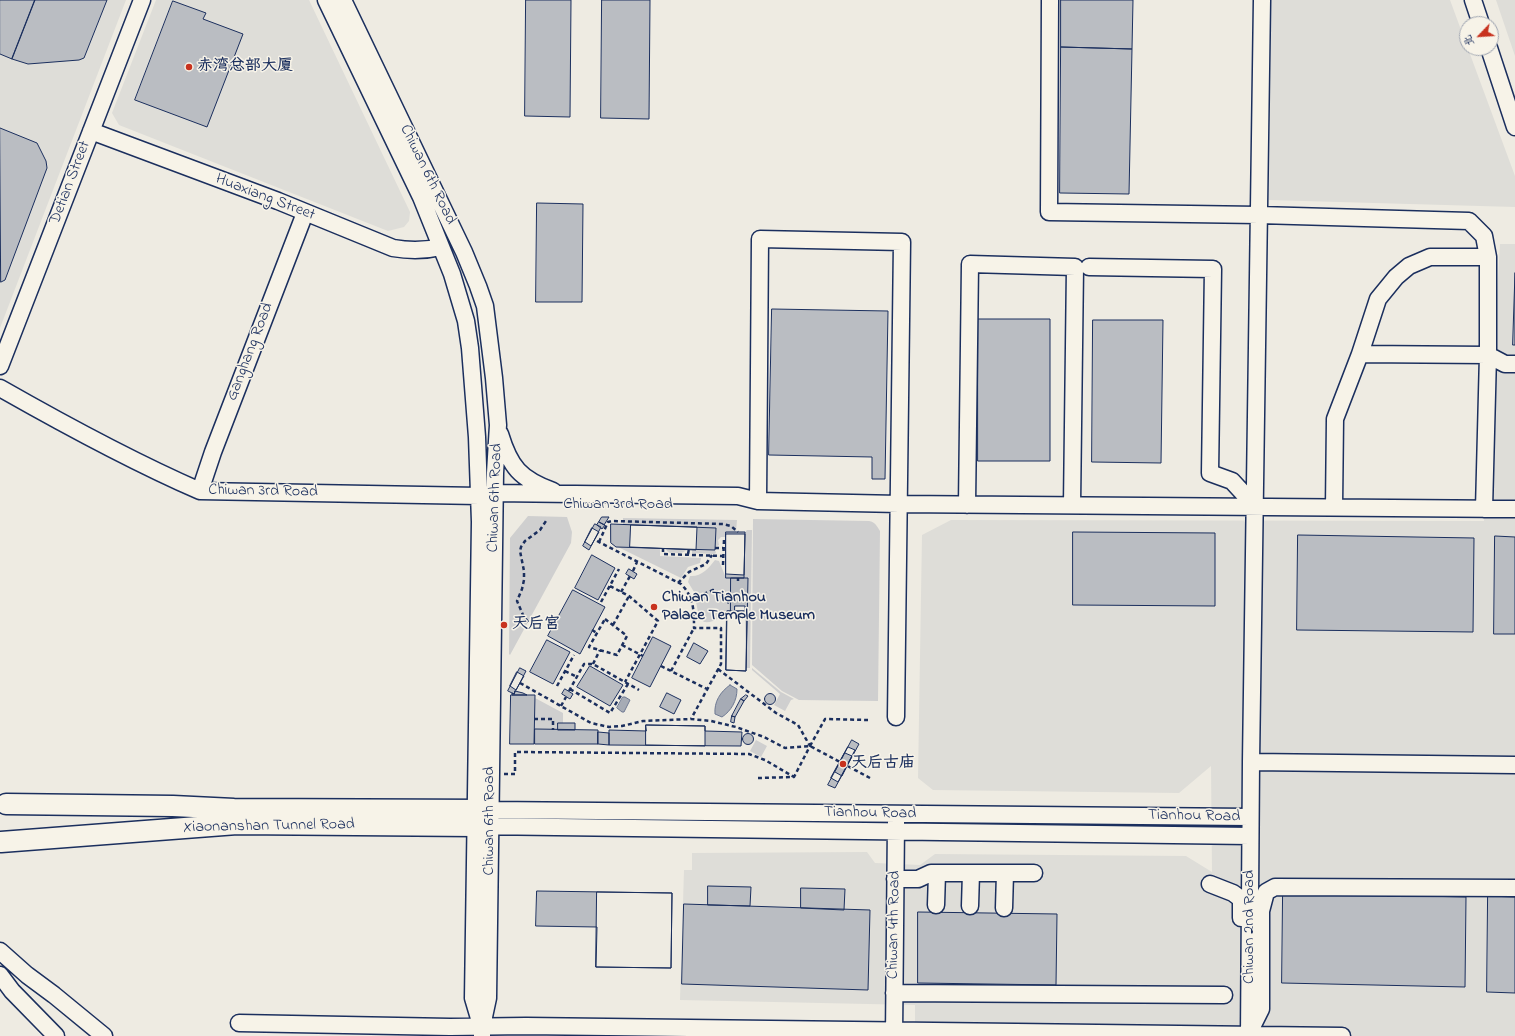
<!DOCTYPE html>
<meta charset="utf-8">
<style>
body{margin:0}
#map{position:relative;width:1515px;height:1036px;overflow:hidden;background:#eeebe2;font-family:"Indie Flower","LXGW WenKai TC",sans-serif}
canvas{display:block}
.north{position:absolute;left:1459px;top:16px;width:40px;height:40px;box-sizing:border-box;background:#f7f3e8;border:1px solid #9fa5b1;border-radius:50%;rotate:245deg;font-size:11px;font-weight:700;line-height:16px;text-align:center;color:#1b2f5e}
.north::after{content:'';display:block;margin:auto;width:14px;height:18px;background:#c8321e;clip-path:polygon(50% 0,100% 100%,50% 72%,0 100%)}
</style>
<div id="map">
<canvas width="1515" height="1036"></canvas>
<div class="north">北</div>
</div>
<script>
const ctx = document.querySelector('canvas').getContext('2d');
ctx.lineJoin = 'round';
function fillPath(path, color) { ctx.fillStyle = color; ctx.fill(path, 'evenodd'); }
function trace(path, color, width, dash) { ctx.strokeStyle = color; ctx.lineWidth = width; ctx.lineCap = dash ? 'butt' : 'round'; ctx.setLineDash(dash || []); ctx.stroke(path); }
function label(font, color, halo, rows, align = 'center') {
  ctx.font = font + ' "Indie Flower","LXGW WenKai TC",sans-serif'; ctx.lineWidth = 3; ctx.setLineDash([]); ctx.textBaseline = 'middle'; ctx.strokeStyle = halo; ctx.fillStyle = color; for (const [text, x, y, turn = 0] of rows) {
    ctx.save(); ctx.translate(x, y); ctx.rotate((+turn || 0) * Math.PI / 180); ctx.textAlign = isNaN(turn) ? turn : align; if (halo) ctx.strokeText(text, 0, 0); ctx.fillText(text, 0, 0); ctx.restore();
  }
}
fillPath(new Path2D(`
 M 0,0 L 126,0 L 0,328 Z
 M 156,0 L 309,0 L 410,212 L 409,221 L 404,227 L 388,231 L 119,125 L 112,113 Z
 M 1271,0 L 1450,0 L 1515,176 L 1515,207 L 1269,200 Z
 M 1496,0 L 1515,0 L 1515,56 Z
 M 1500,244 L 1515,244 L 1515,1036 L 915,1036 L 915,1005 L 680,1000 L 684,870 L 692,870 L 692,853 L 867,852 L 875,863 L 920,865 L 935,854 L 1186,856 L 1212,872 L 1211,766 L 1179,793 L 933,790 L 918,778 L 922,535 L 951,520 L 1484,521 Z`), '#deddd8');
fillPath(new Path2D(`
 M 528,516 L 567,517 L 572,532 L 571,543 L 510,655 L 509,654 L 510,538 Z
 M 623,518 L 737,520 L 736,532 L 727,532 L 726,537 L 721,537 L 718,540 L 719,545 L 715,547 L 716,528 L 623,525 Z
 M 753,519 L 869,521 C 875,522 877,526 880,531 L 878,701 L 799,700 L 782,691 L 752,665 Z
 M 747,530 L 752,530 L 750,668 L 746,668 L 744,578 L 745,532 Z
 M 618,547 L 660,548 L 660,556 L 701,558 L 700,563 L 688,567 L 681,578 Z
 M 666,549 L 687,549 C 683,555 675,552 670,553 L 667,551 Z
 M 715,549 L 716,553 L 714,554 L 692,553 L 692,550 Z
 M 715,560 L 719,561 L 726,578 L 731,578 L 730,611 L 725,611 C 720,618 714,623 704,622 L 699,617 L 694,592 L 688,582 L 690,576 C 701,577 709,568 715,560 Z
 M 752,668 L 781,692 L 794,699 L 791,700 L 785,711 L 774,705 L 780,694 L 752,670 Z
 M 535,698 L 563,713 L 563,723 L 558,723 L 558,730 L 534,729 Z
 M 756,740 L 767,746 L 761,757 L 750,751 Z`), '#cfcfcf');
const water = new Path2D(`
 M 730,685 L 737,689 C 737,701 731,711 722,717 L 715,714 C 714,702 720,692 730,685 Z
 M 623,697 L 625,697 L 630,700 L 624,712 L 622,712 L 617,708 Z`);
fillPath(water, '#a6abb5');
trace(water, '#6e7992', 1);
const building = new Path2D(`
 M 0,0 L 35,0 L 12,59 L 0,54 Z
 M 35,0 L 107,0 L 84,58 L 79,60 L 28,64 L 12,59 Z
 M 526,0 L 571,0 L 570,117 L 525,116 Z
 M 602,0 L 650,0 L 649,119 L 601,118 Z
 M 1061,0 L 1133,0 L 1132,49 L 1061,47 Z
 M 173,1 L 206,13 L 203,19 L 243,34 L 207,127 L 135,100 Z
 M 1061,47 L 1132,49 L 1129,194 L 1060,193 Z
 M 0,128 L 37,143 L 46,161 L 47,168 L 5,280 L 1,282 Z
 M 537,203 L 583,204 L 582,302 L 536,302 Z
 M 1515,273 L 1515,345 L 1513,345 Z
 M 772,309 L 888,311 L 885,479 L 872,479 L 872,457 L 769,455 Z
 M 978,319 L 1050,319 L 1050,461 L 978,461 Z
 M 1093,320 L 1163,320 L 1161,463 L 1092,462 Z
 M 602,517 L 609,517 L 604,525 L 599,522 Z
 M 599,522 L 605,525 L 602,529 L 597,525 Z
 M 595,524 L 601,527 L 589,550 L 583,546 Z
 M 611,524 L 716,528 L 715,550 L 616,547 L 611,543 Z
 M 631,525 L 697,527 L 696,550 L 630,547 Z
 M 592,528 L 599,532 L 591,546 L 585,542 Z
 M 726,532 L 745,532 L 744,578 L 726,578 Z
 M 1073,532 L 1215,533 L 1215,606 L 1073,605 Z
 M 726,534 L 745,534 L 744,575 L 726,574 Z
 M 1298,535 L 1474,538 L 1473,632 L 1297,630 Z
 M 1495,536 L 1515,537 L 1515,634 L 1494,634 Z
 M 592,555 L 615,568 L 598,600 L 575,588 Z
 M 629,569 L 637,574 L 634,579 L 626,574 Z
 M 731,578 L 748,578 L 746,671 L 726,670 L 727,611 L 730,611 Z
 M 573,590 L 605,607 L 580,654 L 548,636 Z
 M 735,606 L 745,606 L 745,611 L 735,611 Z
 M 727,611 L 747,611 L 746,671 L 726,670 Z
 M 653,637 L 671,646 L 650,687 L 632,678 Z
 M 547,640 L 570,652 L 553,684 L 530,672 Z
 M 694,643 L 708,651 L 700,664 L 687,657 Z
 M 590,666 L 623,685 L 610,706 L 577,687 Z
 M 520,668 L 526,671 L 514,694 L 508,691 Z
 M 517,672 L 524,676 L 516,690 L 510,686 Z
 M 565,689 L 573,694 L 570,699 L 562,694 Z
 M 515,691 L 523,693 L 527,695 L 512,695 L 512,693 L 514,694 Z
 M 667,693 L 681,700 L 674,714 L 660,707 Z
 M764.5 699a5.5 5.5 0 1 1 11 0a5.5 5.5 0 1 1-11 0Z
 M 511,695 L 535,695 L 534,744 L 510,744 Z
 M 746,695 L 748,696 L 744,701 L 741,699 Z
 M 741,699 L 744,701 L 735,717 L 732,716 Z
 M 732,716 L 735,717 L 734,723 L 731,722 Z
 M 558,723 L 575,723 L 575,730 L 558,730 Z
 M 646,725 L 705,726 L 705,731 L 742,732 L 741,746 L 609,745 L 609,730 L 646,731 Z
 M 646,725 L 705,726 L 705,746 L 646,745 Z
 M 535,729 L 598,730 L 598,744 L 535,744 Z
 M 598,732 L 609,733 L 609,745 L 598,744 Z
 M742.5 739a5.5 5.5 0 1 1 11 0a5.5 5.5 0 1 1-11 0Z
 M 852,740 L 859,744 L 835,788 L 828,785 Z
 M 848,747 L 855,750 L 838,782 L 831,778 Z
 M 845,753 L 852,756 L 842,776 L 835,772 Z
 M 708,886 L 751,887 L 750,906 L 708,905 Z
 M 801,888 L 845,889 L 844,910 L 801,908 Z
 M 537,891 L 672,893 L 671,968 L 596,967 L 597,927 L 536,926 Z
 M 597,892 L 672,893 L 671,968 L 596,967 Z
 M 1283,893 L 1466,897 L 1465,987 L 1282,983 Z
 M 1488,896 L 1515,897 L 1515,993 L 1487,992 Z
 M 684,904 L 870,910 L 868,990 L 682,984 Z
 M 918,912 L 1057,914 L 1056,985 L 918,983 Z`);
fillPath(building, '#babdc2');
trace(building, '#1b2f5e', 1);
const minor = new Path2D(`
 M 326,0 L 421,197 L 452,274 L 466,321 L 470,348 L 477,437 L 480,522 L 473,998 L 481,1025
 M 343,0 L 464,252 L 478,286 L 485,306 L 494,378 L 498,425 L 495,473 L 488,998 L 482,1026 L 482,1036
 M 1050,0 L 1049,212 L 1259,215 L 1469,221 L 1484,236 L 1488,257 L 1430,257 L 1409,266 L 1396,277 L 1378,299 L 1360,354 L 1335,419 L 1334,507
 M 1473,0 L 1481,24
 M 1489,48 L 1515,127
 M 91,131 L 278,201 L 393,248 C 410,251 424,251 441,247
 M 1089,267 L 1213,269 L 1210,473 L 1232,481 L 1255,506
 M 1360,354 L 1488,355 L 1505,364 L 1515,364
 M 0,366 L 142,0
 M 0,388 C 65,425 131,461 200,491 L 479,496 L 494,493 L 738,496 L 758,501 L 899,504 L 1515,509
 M 500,434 C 510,467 520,479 553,491
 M 200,491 L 213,452 L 305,213
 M 758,501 L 760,239 L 902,242 L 896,717
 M 967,505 L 970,264 L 1075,267 L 1072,505
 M 1484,509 L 1488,355 L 1488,257
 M 1251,762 L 1515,765
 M 490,810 L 1250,817
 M 479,826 L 1250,836
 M 895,879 L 918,879 L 931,873 L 1034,873
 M 1210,884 L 1233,893 L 1241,899 L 1241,918
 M 936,905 L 937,873
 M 970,906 L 971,873
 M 1004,908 L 1005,873
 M 0,951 L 27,975 L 54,995 L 104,1036
 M 0,975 L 12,991 L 56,1036
 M 894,993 L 1224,995
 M 239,1023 L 450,1027 L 526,1026 L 1342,1036
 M 1251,1029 L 1261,1009 L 1261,911 L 1266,892 L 1275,887 L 1515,888
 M 894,1036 L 896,822
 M 1249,1036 L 1251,762 L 1262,0`);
const major = new Path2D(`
 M 6,804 L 173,806 L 234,809 L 490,810
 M 1,842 L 237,824 L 475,826`);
trace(minor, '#1b2f5e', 19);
trace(major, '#1b2f5e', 23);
trace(new Path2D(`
 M 597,541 L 681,584 C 694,597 694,611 694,628 L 721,628 L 721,664 L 691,719
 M 599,542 L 608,522 L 612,521 L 723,524 L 731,526 L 738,532
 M 663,548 L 663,554 L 723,556
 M 715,548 L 723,548
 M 688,554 L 689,549
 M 723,565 L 724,540
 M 633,571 L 637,562
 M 738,581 L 738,578
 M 678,583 L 689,572 L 706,564 L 712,555
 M 610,586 L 629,596 L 658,621 L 625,682
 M 621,592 L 630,576
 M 690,597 L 699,596 L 713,590 L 724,595 L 730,605
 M 601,602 L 619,569
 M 605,619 L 627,636 L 617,655 L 589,647 Z
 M 528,622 L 523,615 L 517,601 L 522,589 L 524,580 L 524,571 L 520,551 L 521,547 L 525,541 L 540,530 L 546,521
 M 613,625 L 629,596
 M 592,630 L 597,633
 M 622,645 L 643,656
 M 593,664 L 600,650
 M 661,666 L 707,689
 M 718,669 L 776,713 L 798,725 L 810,746 L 794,777 L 758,778
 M 565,671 L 577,677
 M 671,671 L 694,628
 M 520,683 L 591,723 L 609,727 L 622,726 L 643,721 L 691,719 L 711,721 L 736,727 L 764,737 L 785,748 L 810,746 L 870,778
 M 557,686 L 574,655
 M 570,689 L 610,713 L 628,684
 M 569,691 L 584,664 L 593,664 L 639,690
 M 561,706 L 566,697
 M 534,719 L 553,719 L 553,730
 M 810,746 L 825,719 L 868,720
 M 504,774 L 515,774 L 515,752 L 520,752 L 749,754 L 765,760 L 794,777`), '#1b2f5e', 2.5, [4, 3]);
trace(minor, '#f7f3e8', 16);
trace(major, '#f7f3e8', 20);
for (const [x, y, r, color] of [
 [189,67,4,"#c8321e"],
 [654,607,4,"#c8321e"],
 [504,625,4,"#c8321e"],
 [843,764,4,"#c8321e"]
]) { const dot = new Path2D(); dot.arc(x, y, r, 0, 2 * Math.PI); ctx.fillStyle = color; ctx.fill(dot); trace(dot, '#f7f3e8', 1.5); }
label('bold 16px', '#1b2f5e', '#f7f3e8', [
 ["赤湾总部大厦",197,67],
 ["Chiwan Tianhou",662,598],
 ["Palace Temple Museum",662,616],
 ["天后宫",512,625],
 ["天后古庙",851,764]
], 'left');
label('16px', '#1b2f5e', '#f7f3e8', [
 ["Chiwan 6th Road",427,175,64],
 ["Detian Street",71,183,-69],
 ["Huaxiang Street",265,198,21],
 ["Ganghang Road",251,352,-69],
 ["Chiwan 3rd Road",263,492,1],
 ["Chiwan 6th Road",496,498,-88],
 ["Chiwan 3rd Road",618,505],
 ["Tianhou Road",870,814,1],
 ["Tianhou Road",1194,817,1],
 ["Chiwan 6th Road",490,821,-90],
 ["Xiaonanshan Tunnel Road",269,827,-1],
 ["Chiwan 4th Road",895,925,-89],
 ["Chiwan 2nd Road",1250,927,-90]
]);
</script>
